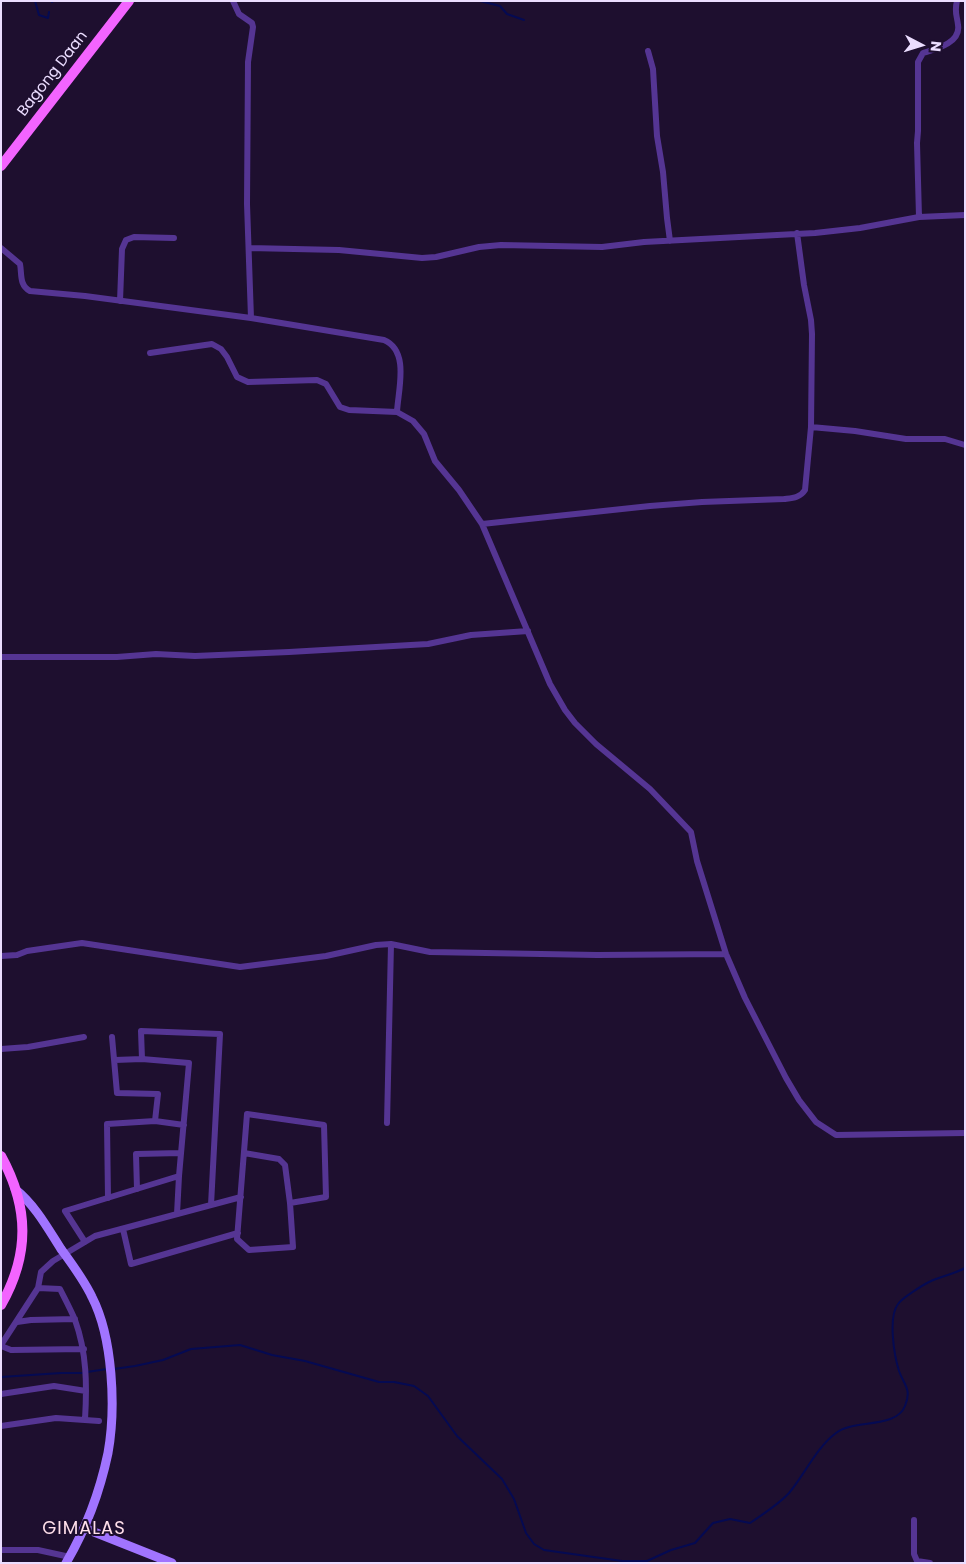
<!DOCTYPE html>
<style>
body{margin:0}
#map{position:relative;width:966px;height:1564px;overflow:hidden;background:#1e0f2f;font-family:Poppins,sans-serif}
canvas{display:block}
.frame{position:absolute;inset:0;border:2px solid #ebddff;pointer-events:none}
.north{position:absolute;left:896px;top:20px;width:50px;height:50px;-webkit-text-stroke:4px #1e0f2f;paint-order:stroke;rotate:95deg;font-size:14px;font-weight:700;line-height:20px;text-align:center;color:#ebddff}
.north::after{content:'';display:block;margin:auto;width:18px;height:22px;background:#ebddff;clip-path:polygon(50% 0,100% 100%,50% 72%,0 100%)}
</style>
<div id="map">
<canvas width="966" height="1564"></canvas>
<div class="frame"></div>
<div class="north">N</div>
</div>
<script>
const ctx = document.querySelector('canvas').getContext('2d');
ctx.lineJoin = 'round';
function trace(path, color, width, dash) { ctx.strokeStyle = color; ctx.lineWidth = width; ctx.lineCap = dash ? 'butt' : 'round'; ctx.setLineDash(dash || []); ctx.stroke(path); }
function label(font, color, halo, rows, align = 'center') {
  ctx.font = font + ' Poppins,sans-serif'; ctx.lineWidth = 4; ctx.setLineDash([]); ctx.textBaseline = 'middle'; ctx.strokeStyle = halo; ctx.fillStyle = color; for (const [text, x, y, turn = 0] of rows) {
    ctx.save(); ctx.translate(x, y); ctx.rotate((+turn || 0) * Math.PI / 180); ctx.textAlign = isNaN(turn) ? turn : align; if (halo) ctx.strokeText(text, 0, 0); ctx.fillText(text, 0, 0); ctx.restore();
  }
}
trace(new Path2D(`
 M 35,1 L 39,15 L 48,18 L 49,12
 M 480,1 L 500,6 L 507,14 L 524,20
 M 52,2 L 53,1
 M 114,1369 L 135,1366 L 163,1360 L 191,1349 L 240,1345 L 272,1355 L 305,1361 L 379,1382 L 394,1382 L 414,1386 L 428,1396 L 457,1436 L 502,1479 L 514,1499 L 526,1533 L 534,1544 L 544,1550 L 622,1561 L 647,1561 L 671,1550 L 695,1543 L 713,1523 L 730,1519 L 750,1523 C 763,1514 778,1505 789,1493 C 805,1474 816,1448 836,1433 C 854,1419 896,1429 905,1406 C 912,1389 904,1385 899,1371 C 894,1355 888,1317 898,1304 C 902,1298 923,1285 929,1282 C 941,1276 952,1275 965,1268
 M 87,1372 L 107,1369
 M 1,1377 L 61,1373 L 82,1373`), '#050a52', 2);
trace(new Path2D(`
 M 233,1 L 239,14 L 252,23 L 253,27 L 248,62 L 247,204 L 251,318
 M 648,51 L 653,69 L 657,136 L 663,172 L 667,218 L 670,241
 M 919,217 L 917,143 L 918,131 L 918,62 L 923,53 C 936,49 961,43 958,25 C 957,15 954,12 957,1
 M 1,248 L 20,264 C 22,274 19,285 30,291 L 85,296 L 251,318 L 384,340 C 410,351 398,390 397,412
 M 249,248 L 339,250 L 422,258 L 436,257 L 479,247 L 501,245 L 602,247 L 644,242 L 815,233 L 860,228 L 919,217 L 965,215
 M 120,301 L 122,249 L 126,240 L 134,237 L 174,238
 M 150,353 L 212,344 L 221,349 L 227,357 L 237,377 L 248,382 L 317,380 L 326,384 L 340,407 L 349,410 L 397,412 L 413,421 L 424,434 L 435,461 L 459,490 L 482,524 L 550,684 L 565,710 L 575,723 L 596,744 L 650,789 L 691,832 L 697,861 L 726,954 L 745,998 L 786,1078 L 799,1100 L 816,1122 L 836,1135 L 965,1133
 M 811,427 L 855,431 L 906,439 L 945,439 L 965,445
 M 482,524 L 650,506 L 702,502 L 784,499 C 792,498 800,498 805,490 L 811,427 L 812,334 L 811,320 L 804,285 L 797,233
 M 1,657 L 117,657 L 156,654 L 195,656 L 289,652 L 428,644 L 471,635 L 528,631
 M 1,956 L 17,955 L 27,951 L 82,943 L 240,967 L 326,956 L 376,945 L 391,944 L 430,952 L 597,955 L 726,954
 M 112,1037 L 117,1093 L 158,1094 L 155,1121
 M 1,1049 L 28,1047 L 84,1037
 M 142,1059 L 141,1031 L 220,1034 L 211,1205
 M 115,1060 L 142,1059 L 189,1063 L 179,1176 L 177,1214
 M 247,1114 L 324,1125 L 326,1197 L 290,1203 L 293,1247 L 249,1250 L 237,1239 Z
 M 387,1123 L 391,944
 M 244,1153 L 279,1159 L 285,1165 L 290,1203
 M 137,1189 L 136,1154 L 181,1153
 M 108,1198 L 107,1124 L 155,1121 L 184,1125
 M 123,1229 L 131,1264 L 238,1233
 M 85,1242 L 65,1211 L 179,1176
 M 38,1288 L 60,1289 C 65,1299 71,1310 75,1320 C 87,1353 87,1386 85,1420
 M 17,1322 L 31,1320 L 75,1319
 M 1,1345 L 38,1288 L 41,1272 L 53,1261 L 95,1236 L 241,1197
 M 1,1346 L 11,1350 L 84,1349
 M 1,1394 L 54,1386 L 86,1391
 M 1,1426 L 56,1418 L 99,1421
 M 914,1520 L 914,1554 L 917,1561 L 930,1563
 M 1,1550 L 38,1550 L 70,1557`), '#553593', 6);
trace(new Path2D(`
 M 15,1189 C 35,1205 47,1227 61,1249 C 72,1264 84,1280 92,1297 C 113,1338 116,1408 108,1453 C 100,1491 86,1529 66,1563
 M 84,1528 L 172,1563`), '#a174ff', 9);
trace(new Path2D(`
 M 1,166 L 129,1
 M 1,1156 C 29,1207 30,1254 1,1305`), '#f364ff', 10);
label('15px', '#ebddff', '#1e0f2f', [
 ["Bagong Daan",53,74,-52]
]);
ctx.letterSpacing = '1px';
label('18px', '#ffdfea', '#1e0f2f', [
 ["GIMALAS",84,1529]
]);
ctx.letterSpacing = '0px';
</script>
